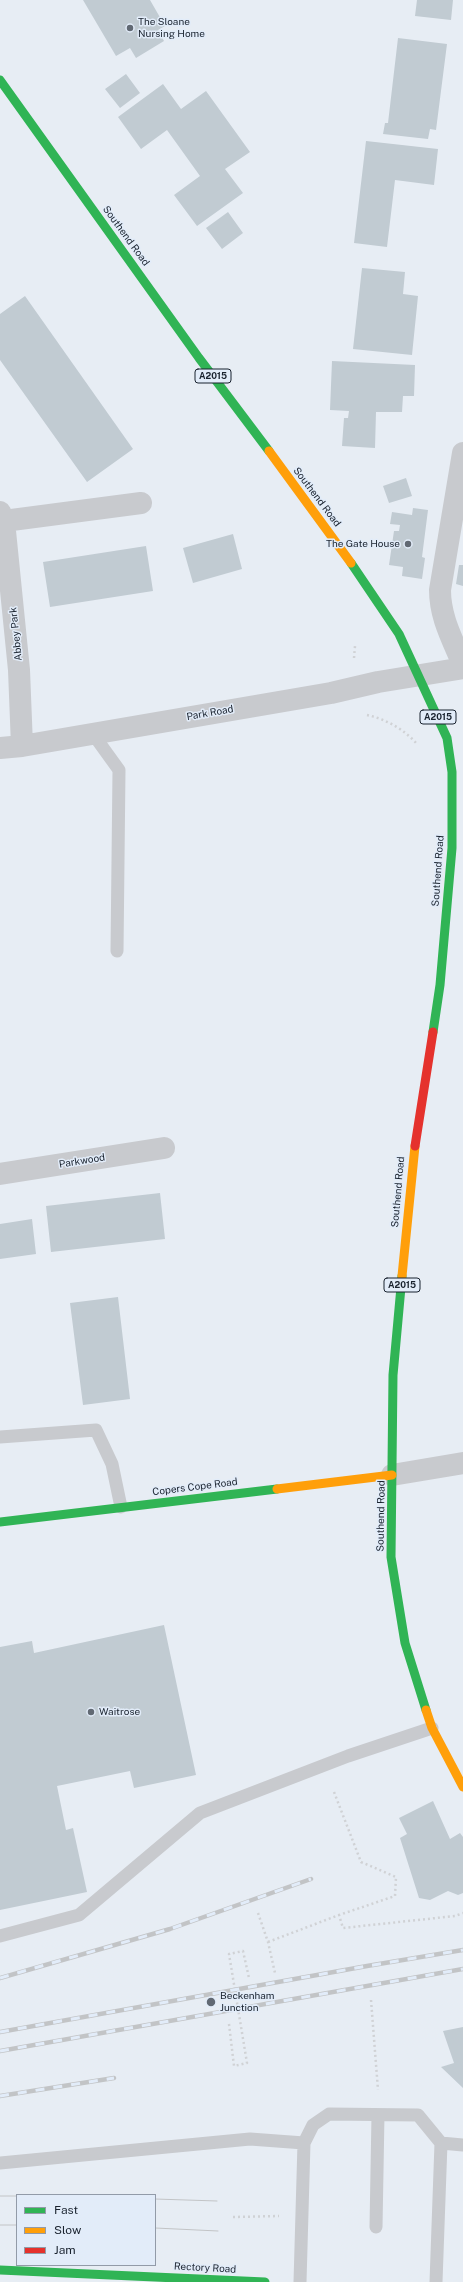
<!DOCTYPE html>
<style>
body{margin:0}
#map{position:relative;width:463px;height:2282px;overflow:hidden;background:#e7edf4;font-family:"Public Sans",sans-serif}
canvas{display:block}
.legend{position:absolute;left:16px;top:2194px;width:140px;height:72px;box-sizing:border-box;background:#e2ecf9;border:1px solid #929ba8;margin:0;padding:5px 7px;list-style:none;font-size:12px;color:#19222e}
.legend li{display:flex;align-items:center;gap:8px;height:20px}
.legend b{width:20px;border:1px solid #929ba8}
</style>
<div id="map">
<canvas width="463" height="2282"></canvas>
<ul class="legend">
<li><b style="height:5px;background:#30b455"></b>Fast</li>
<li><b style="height:5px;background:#ff9f0a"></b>Slow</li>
<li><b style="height:5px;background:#e5322d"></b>Jam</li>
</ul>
</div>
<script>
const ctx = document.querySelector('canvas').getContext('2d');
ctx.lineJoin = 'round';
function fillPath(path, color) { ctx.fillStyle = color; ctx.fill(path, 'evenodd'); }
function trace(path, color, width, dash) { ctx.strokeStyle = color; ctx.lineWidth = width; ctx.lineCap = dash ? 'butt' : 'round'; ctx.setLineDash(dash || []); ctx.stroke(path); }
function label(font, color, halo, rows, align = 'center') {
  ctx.font = font + ' "Public Sans",sans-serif'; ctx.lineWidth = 3; ctx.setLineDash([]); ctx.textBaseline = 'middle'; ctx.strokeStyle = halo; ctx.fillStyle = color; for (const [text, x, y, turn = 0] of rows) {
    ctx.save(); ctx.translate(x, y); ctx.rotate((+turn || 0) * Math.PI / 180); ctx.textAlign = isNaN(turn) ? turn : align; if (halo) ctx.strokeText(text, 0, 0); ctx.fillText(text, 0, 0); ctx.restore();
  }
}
fillPath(new Path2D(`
 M 83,0 L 150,0 L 165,26 L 158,30 L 164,41 L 136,58 L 130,48 L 116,56 Z
 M 417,0 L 453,0 L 451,20 L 415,16 Z
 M 398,38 L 447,44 L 436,130 L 430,129 L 428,139 L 383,134 L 385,123 L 388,123 Z
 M 126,74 L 140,93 L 120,108 L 105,89 Z
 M 163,84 L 181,109 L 206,91 L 250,152 L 225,169 L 243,193 L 197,226 L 174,195 L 200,176 L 167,130 L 141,149 L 118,117 Z
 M 366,141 L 438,149 L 434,185 L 395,180 L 387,247 L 354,243 Z
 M 228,212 L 243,233 L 222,249 L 206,228 Z
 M 362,268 L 405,272 L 403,294 L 418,296 L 412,355 L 353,349 Z
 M 25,296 L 133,449 L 87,482 L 0,360 L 0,314 Z
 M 332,361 L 415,365 L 414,396 L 403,396 L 402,412 L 376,412 L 375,448 L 342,446 L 344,418 L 348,418 L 349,411 L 330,410 Z
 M 406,478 L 412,496 L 389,503 L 383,486 Z
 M 413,508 L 428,510 L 422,557 L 425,558 L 422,579 L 402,576 L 403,567 L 389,565 L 394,531 L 399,531 L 400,525 L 390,524 L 392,512 L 412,515 Z
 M 233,534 L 242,569 L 193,583 L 183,548 Z
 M 146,546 L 153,591 L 50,607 L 43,562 Z
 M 459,565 L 463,565 L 463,586 L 456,584 Z
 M 160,1193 L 165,1239 L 51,1252 L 46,1206 Z
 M 32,1219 L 36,1254 L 0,1259 L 0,1224 Z
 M 118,1297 L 130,1399 L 83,1405 L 70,1303 Z
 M 164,1625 L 196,1775 L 134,1788 L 130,1771 L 57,1786 L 66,1830 L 73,1828 L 87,1892 L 0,1910 L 0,1647 L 32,1641 L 34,1653 Z
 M 433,1801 L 450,1839 L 460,1833 L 463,1837 L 463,1893 L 458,1895 L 448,1891 L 430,1900 L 419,1898 L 400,1838 L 407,1834 L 399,1818 Z
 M 463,2027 L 463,2088 L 441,2067 L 454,2063 L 443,2031 Z`), '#c1cbd2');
trace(new Path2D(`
 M 354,658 L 355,646
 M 367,715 C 386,719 405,730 417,744
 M 334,1792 L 361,1862 L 396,1877 L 395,1896 L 339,1915
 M 258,1913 L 268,1942 L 275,1973
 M 268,1942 L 339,1915 L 343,1928 L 455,1916 L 463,1913
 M 371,2000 L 378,2090
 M 229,2024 L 234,2066 L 247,2063 L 229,1954 L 243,1951 L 249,1978
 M 233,2217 L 279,2216`), '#d0d2d5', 2.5, [2, 3]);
trace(new Path2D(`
 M 93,734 L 119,770 L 117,951
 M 0,1437 L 96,1430 L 112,1464 L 121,1507
 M 0,1936 L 79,1915 L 200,1813 L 348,1756 L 432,1728
 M 441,2143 L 463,2145
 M 0,2163 L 250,2139 L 304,2143
 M 376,2227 L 378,2115
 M 300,2282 L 304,2143 L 313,2125 L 329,2114 L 418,2115 L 441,2143 L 436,2282`), '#c8cace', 13);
trace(new Path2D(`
 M 463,453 L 440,590 C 440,618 453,640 463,665
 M 0,512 L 4,521 L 19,670 L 22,746
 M 4,521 L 141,503
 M 0,748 L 22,746 L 331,693 L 378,682 L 463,668
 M 0,1174 L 164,1148
 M 392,1475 L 463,1463`), '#c8cace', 22);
trace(new Path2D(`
 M 0,80 L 199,358 L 269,451
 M 351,563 L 399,634 L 447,738 L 452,772 L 452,848 L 440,985 L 433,1032
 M 402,1276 L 393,1375 L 391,1557 L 405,1643 L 426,1710
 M 0,1522 L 277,1489
 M 0,2270 L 265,2282`), '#30b455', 9);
trace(new Path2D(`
 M 269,451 L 351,563
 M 402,1276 L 415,1146
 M 277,1489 L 392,1475
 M 426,1710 L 432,1728 L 463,1787`), '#ff9f0a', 9);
trace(new Path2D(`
 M 415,1146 L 433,1032`), '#e5322d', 9);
trace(new Path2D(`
 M 0,2196 L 17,2196
 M 155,2199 L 217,2201
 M 0,2225 L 17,2225
 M 155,2228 L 218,2231`), '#c2c4c6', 1);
const rail = new Path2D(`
 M 0,1978 L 170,1929 L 311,1879
 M 0,2032 L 367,1966 L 463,1950
 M 0,2051 L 463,1969
 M 0,2096 L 114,2078`);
trace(rail, '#c2c4c6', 4.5);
trace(rail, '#e2ecf9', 3, [9]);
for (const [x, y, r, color] of [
 [130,28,4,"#616973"],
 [408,544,4,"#616973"],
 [91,1712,4,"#616973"],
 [211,2002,5,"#616973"]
]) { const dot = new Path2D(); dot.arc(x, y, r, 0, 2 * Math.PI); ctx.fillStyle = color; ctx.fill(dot); trace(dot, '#e2ecf9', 1.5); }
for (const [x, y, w] of [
 [213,376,36],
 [438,717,36],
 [402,1285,36]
]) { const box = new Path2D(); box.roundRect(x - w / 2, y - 7, w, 14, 3); ctx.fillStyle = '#e2ecf9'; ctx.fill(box); trace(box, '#19222e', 1); }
label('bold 9px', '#19222e', null, [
 ["A2015",213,376],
 ["A2015",438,717],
 ["A2015",402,1285]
]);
label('10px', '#19222e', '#e2ecf9', [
 ["The Sloane",138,22],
 ["Nursing Home",138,34],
 ["The Gate House",400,544,"right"],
 ["Waitrose",99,1712],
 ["Beckenham",220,1996],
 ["Junction",220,2008]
], 'left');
label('10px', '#19222e', '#e2ecf9', [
 ["Southend Road",126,236,54],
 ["Southend Road",317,497,53],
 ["Abbey Park",16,634,-96],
 ["Park Road",210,713,-10],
 ["Southend Road",438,871,-86],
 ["Parkwood",82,1161,-9],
 ["Southend Road",398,1192,-85],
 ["Copers Cope Road",195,1487,-7],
 ["Southend Road",381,1516,-89],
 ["Rectory Road",205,2268,3]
]);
</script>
